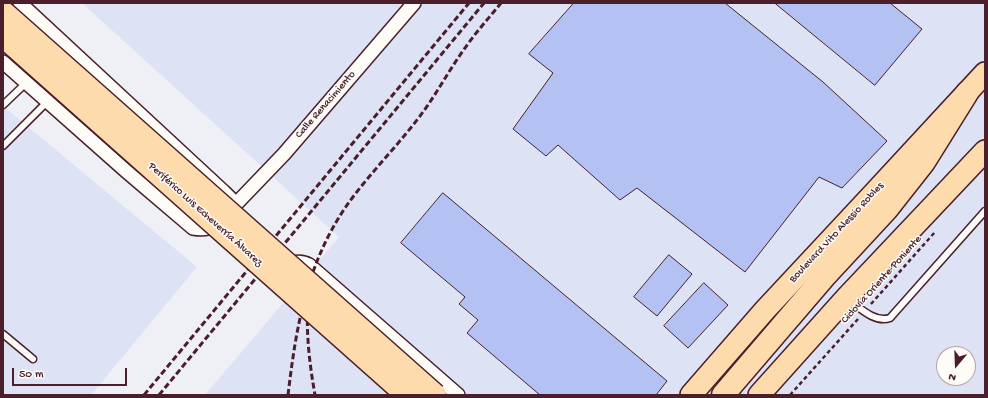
<!DOCTYPE html>
<meta charset="utf-8">
<style>
body{margin:0}
#map{position:relative;width:988px;height:398px;overflow:hidden;background:#eef0f6;font-family:"Gochi Hand",sans-serif}
canvas{display:block}
.frame{position:absolute;inset:0;border:4px solid #4a1f2b;pointer-events:none}
.north{position:absolute;left:936px;top:346px;width:40px;height:40px;box-sizing:border-box;background:#fdfcf7;border:1px solid #b5a4a5;border-radius:50%;rotate:199deg;font-size:11px;font-weight:700;line-height:16px;text-align:center;color:#4a1f2b}
.north::after{content:'';display:block;margin:auto;width:14px;height:18px;background:#4a1f2b;clip-path:polygon(50% 0,100% 100%,50% 72%,0 100%)}
.scale{position:absolute;left:12px;top:368px;width:115px;height:18px;box-sizing:border-box;border:2px solid #4a1f2b;border-top:0;padding-left:5px;font-size:12px;line-height:14px;white-space:nowrap;color:#4a1f2b;-webkit-text-stroke:3px #fdfcf7;paint-order:stroke}
</style>
<div id="map">
<canvas width="988" height="398"></canvas>
<div class="frame"></div>
<div class="north">N</div>
<div class="scale">50 m</div>
</div>
<script>
const ctx = document.querySelector('canvas').getContext('2d');
ctx.lineJoin = 'round';
function fillPath(path, color) { ctx.fillStyle = color; ctx.fill(path, 'evenodd'); }
function trace(path, color, width, dash) { ctx.strokeStyle = color; ctx.lineWidth = width; ctx.lineCap = dash ? 'butt' : 'round'; ctx.setLineDash(dash || []); ctx.stroke(path); }
function label(font, color, halo, rows, align = 'center') {
  ctx.font = font + ' "Gochi Hand",sans-serif'; ctx.lineWidth = 3; ctx.setLineDash([]); ctx.textBaseline = 'middle'; ctx.strokeStyle = halo; ctx.fillStyle = color; for (const [text, x, y, turn = 0] of rows) {
    ctx.save(); ctx.translate(x, y); ctx.rotate((+turn || 0) * Math.PI / 180); ctx.textAlign = isNaN(turn) ? turn : align; if (halo) ctx.strokeText(text, 0, 0); ctx.fillText(text, 0, 0); ctx.restore();
  }
}
fillPath(new Path2D(`
 M 82,3 L 985,3 L 985,395 L 205,395 L 339,237 ZM 944,354 L 968,354 L 968,378 L 944,378 Z
 M 3,106 L 197,267 L 91,395 L 3,395 Z`), '#dde2f5');
const building = new Path2D(`
 M 574,3 L 725,3 L 823,82 L 887,141 L 842,188 L 819,177 L 745,272 L 637,188 L 620,200 L 558,145 L 546,156 L 513,129 L 553,73 L 529,54 Z
 M 775,3 L 890,3 L 922,29 L 875,85 Z
 M 443,193 L 667,381 L 656,395 L 540,395 L 467,333 L 478,320 L 459,304 L 465,297 L 401,243 Z
 M 669,255 L 692,274 L 657,316 L 634,297 Z
 M 704,283 L 728,305 L 688,348 L 664,326 Z`);
fillPath(building, '#b4c2f3');
trace(building, '#4a1f2b', 1);
const lane = new Path2D(`
 M 3,105 L 26,83
 M 3,146 L 47,102
 M 849,300 C 861,309 875,323 890,318 L 985,211
 M 3,334 L 33,359`);
const street = new Path2D(`
 M 3,62 L 126,171 L 193,228 C 217,232 221,220 236,204 L 224,192 L 20,3
 M 236,204 L 284,154 L 414,3
 M 285,267 C 293,262 300,260 309,265 L 458,395`);
const primary = new Path2D(`
 M 691,395 L 765,310 L 876,191 L 985,73
 M 759,395 L 846,298 L 985,151`);
const highway = new Path2D(`
 M 723,395 L 824,277 L 887,209 L 924,162 L 967,93`);
trace(lane, '#4a1f2b', 9);
trace(street, '#4a1f2b', 16);
trace(primary, '#4a1f2b', 24);
trace(highway, '#4a1f2b', 25);
trace(new Path2D(`
 M 871,304 L 935,232
 M 790,395 L 858,319`), '#4a1f2b', 2.5, [4, 3]);
trace(lane, '#fdfcf7', 6);
trace(street, '#fdfcf7', 13);
trace(primary, '#fedbac', 21);
trace(highway, '#fedbac', 22);
trace(new Path2D(`
 M 309,293 C 305,327 309,361 315,395
 M 144,395 L 469,3
 M 159,395 L 484,3
 M 288,395 C 296,328 306,266 345,208 C 367,176 396,148 420,116 C 436,95 449,70 465,48 C 476,32 489,18 501,3`), '#4a1f2b', 3, [6, 3]);
const highwayBridge = new Path2D(`
 M 3,12 L 435,395
 M 3,36 L 407,395`);
trace(highwayBridge, '#4a1f2b', 25, []);
trace(highwayBridge, '#fedbac', 22);
label('11px', '#4a1f2b', '#fdfcf7', [
 ["Calle Renacimiento",326,105,-49],
 ["Periférico Luis Echeverría Álvarez",205,215,42],
 ["Boulevard Vito Alessio Robles",837,233,-47],
 ["Ciclovía Oriente-Poniente",882,280,-48]
]);
</script>
